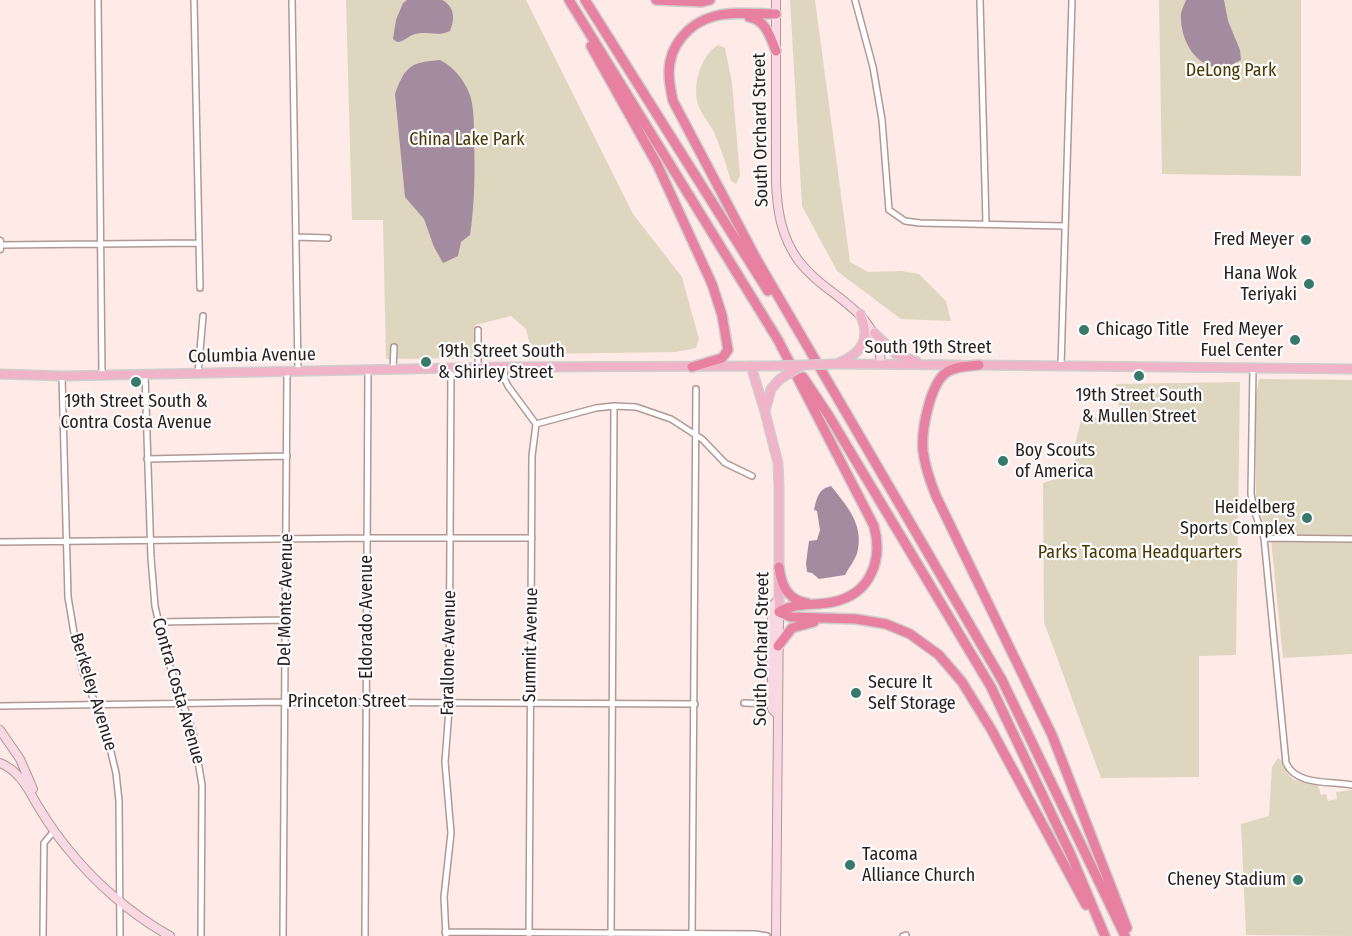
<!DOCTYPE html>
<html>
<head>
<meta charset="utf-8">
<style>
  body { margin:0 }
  canvas { display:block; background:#feeae6 }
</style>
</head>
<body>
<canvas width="1352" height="936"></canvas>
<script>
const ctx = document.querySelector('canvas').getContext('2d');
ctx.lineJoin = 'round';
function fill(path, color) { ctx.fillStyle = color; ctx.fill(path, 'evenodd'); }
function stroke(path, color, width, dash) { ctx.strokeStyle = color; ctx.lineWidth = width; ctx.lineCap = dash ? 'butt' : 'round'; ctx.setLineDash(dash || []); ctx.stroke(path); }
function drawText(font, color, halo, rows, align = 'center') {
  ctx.font = font + ' "Fira Sans Condensed",sans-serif'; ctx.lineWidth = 4.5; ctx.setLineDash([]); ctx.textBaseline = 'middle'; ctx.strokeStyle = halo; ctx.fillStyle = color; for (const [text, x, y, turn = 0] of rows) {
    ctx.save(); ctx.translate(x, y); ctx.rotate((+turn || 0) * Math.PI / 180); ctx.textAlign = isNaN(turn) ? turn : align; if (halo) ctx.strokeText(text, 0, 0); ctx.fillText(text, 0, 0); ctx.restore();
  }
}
fill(new Path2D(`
  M 346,0 L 526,0 L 633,214 L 682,277 L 699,339 L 696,348 L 676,352 L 532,354 L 526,329 L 511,316 L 475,325 L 476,358 L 386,359 L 383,220 L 352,220 Z
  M 790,0 L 815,0 L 850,262 L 868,272 L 901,271 L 919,274 L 946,301 L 951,321 L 901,319 L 837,271 L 802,206 Z
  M 1159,0 L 1301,0 L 1301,176 L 1162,174 Z
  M 718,45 L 725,48 L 732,83 L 740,176 L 736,184 L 731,181 C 726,165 721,148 714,132 C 709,123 701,114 698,104 C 692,84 701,56 718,45 Z
  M 1259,379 L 1352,380 L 1352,654 L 1283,658 L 1270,530 L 1264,523 L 1256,501 L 1256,397 Z
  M 1240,382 L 1236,655 L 1199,656 L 1199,777 L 1101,778 L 1044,622 L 1043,483 L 1076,472 L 1075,445 L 1081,420 L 1120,414 L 1116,384 Z
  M 1278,758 L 1282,761 L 1287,773 L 1294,780 L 1318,785 L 1321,795 L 1326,794 L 1328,801 L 1337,799 L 1336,792 L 1352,790 L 1352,936 L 1246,935 L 1241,824 L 1269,816 L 1272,767 Z`), '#dfd6bf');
fill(new Path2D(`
  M 407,0 L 442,0 C 455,7 455,19 450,31 C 438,37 427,31 415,34 C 408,36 404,42 397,42 L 393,39 L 396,20 L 403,3 Z
  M 1186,0 L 1224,0 L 1228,21 L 1240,50 L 1241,60 C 1233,64 1223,70 1213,67 C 1193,62 1181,38 1181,18 C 1180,12 1184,6 1186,0 Z
  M 440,60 C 453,66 465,81 470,95 C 474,108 474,123 474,137 C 475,170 475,202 470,235 L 461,242 L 458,256 L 443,263 L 434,247 L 424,219 L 405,197 L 395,94 C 405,66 411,62 440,60 Z
  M 831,486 C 846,505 863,523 858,549 C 857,558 849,567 845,575 L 819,579 L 812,573 L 807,572 L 806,563 L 809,541 L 817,540 L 820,530 L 817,511 L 814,510 C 817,498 818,489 831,486 Z`), '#a38ba0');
const minor = new Path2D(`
  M 98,0 L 102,375
  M 194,0 L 200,288
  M 292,0 L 298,371
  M 855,0 L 873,67 L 882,120 L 889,210 L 905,221 L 920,223 L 1064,226
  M 980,0 L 986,223
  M 296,237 L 328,238
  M 0,245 L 198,243
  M 478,330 L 478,368
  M 1061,366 L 1072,0
  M 504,367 L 505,380 L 508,386 L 536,424 L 532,456 L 529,936
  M 1253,368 L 1251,494 L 1254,510 L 1264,538 L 1286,763 C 1296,786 1331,781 1352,785
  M 393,369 L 394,347
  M 198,373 L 203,316
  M 145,374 L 151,558 L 155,606 L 166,655 L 193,732 L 202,785 L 201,936
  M 62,376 L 68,597 L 74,633 L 82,669 L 106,732 L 116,773 L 119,801 L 120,936
  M 536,424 L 596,408 L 614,406 L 636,407 L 671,419 L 702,439 L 725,463 L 752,476
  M 147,459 L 287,456
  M 1264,538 L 1352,539
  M 0,542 L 368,538 L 532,538
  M 158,622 L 286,620
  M 744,703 L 772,704
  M 0,706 L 284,702 L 695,704
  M 445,932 L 755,934 L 767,936
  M 43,936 L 44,843 L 54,831
  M 283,936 L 287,371
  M 365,936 L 368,370
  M 446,936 L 444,897 L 451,833 L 445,762 L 449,709 L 451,368
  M 611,936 L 614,406
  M 692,936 L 696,389
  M 903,936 L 906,935`);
const tertiary = new Path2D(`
  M 0,241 L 0,249`);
const secondary = new Path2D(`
  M 776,0 L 776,181 C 777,210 781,236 798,260 C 827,299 878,307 881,364
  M 776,713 L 772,709 L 772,606 L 779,599
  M 0,730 L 20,759 L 33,789
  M 0,763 C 22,772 29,792 41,811 C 49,824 58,837 68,849 C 95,883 132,915 170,936
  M 776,936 L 779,612`);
const primary = new Path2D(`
  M 874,333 L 896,354 L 917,362
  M 838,363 C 861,354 872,339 860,314
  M 833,364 L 962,365
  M 974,365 L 1352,369
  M 751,366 L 765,412 L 778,463 L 779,487 L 779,612
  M 0,374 L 62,376 L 504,367 L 773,366
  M 765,411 L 771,389 L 780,379`);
const motorway = new Path2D(`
  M 569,0 L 778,340 L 874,526 C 883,560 871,594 833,602 C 815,606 795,602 779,612
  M 585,0 L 768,291
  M 656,0 L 702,2 L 710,0
  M 776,14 C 756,14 734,11 715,16 C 688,23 669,46 669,73 C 669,83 671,92 673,101 L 757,260 L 1002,680 L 1125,936
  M 749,17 C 766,20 770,37 776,51
  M 591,46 L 657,164 L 712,284 L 722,315 L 728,350 L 722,358 L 692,367
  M 979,365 C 968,366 956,366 947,372 C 930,383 921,431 923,451 C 925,467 930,481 936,496 L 1052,735 L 1127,928
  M 803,377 L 829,416 L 991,687 L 1071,855 L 1105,936
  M 779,567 C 781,584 787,600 807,603
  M 779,612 L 791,617 L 856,619 L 886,624 L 910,634 L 939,655 L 962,682 L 991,729 L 1086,905
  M 778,646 L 792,628 L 814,622`);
stroke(minor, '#b09994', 8);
stroke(tertiary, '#b09994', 9);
stroke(secondary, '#b09994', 10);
stroke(primary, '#cfcdcd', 11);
stroke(motorway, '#cfcdcd', 12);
stroke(minor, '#fff', 5);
stroke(tertiary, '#fff', 6);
stroke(secondary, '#f8d9e3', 8);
stroke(primary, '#f1b3c7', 8);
stroke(motorway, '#e780a1', 9);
const primaryBridge = new Path2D(`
  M 773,366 L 833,364
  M 780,379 L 801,366`);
stroke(primaryBridge, '#cfcdcd', 11, []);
stroke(primaryBridge, '#f1b3c7', 8);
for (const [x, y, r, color] of [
  [1306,240,6,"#37796b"],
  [1309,284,6,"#37796b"],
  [1084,330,6,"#37796b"],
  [1295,340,6,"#37796b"],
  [426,362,6,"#37796b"],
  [1139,376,6,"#37796b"],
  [136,382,6,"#37796b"],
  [1003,461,6,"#37796b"],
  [1307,518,6,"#37796b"],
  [856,693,6,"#37796b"],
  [850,865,6,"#37796b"],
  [1298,880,6,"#37796b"]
]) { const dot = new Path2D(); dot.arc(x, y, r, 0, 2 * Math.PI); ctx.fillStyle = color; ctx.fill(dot); stroke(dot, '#fcfcfc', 2); }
drawText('18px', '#483700', '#fcfcfc', [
  ["DeLong Park",1231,71],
  ["China Lake Park",467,140],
  ["Parks Tacoma Headquarters",1140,553]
]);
drawText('18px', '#261d1c', '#fcfcfc', [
  ["South Orchard Street",761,130,-91],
  ["South 19th Street",928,348],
  ["Columbia Avenue",252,356,-1],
  ["Del Monte Avenue",286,600,-89],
  ["Eldorado Avenue",367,617,-90],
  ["Summit Avenue",531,645,-89],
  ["South Orchard Street",762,649,-89],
  ["Farallone Avenue",449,653,-89],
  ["Contra Costa Avenue",178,691,74],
  ["Berkeley Avenue",93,692,73],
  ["Princeton Street",347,702]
]);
drawText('18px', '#261d1c', '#fcfcfc', [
  ["Fred Meyer",1294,240],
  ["Hana Wok",1297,274],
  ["Teriyaki",1297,295],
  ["Chicago Title",1096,330,"left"],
  ["Fred Meyer",1283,330],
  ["Fuel Center",1283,351],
  ["19th Street South",438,352,"left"],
  ["& Shirley Street",438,373,"left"],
  ["19th Street South",1139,396,"center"],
  ["& Mullen Street",1139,417,"center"],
  ["19th Street South &",136,402,"center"],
  ["Contra Costa Avenue",136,423,"center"],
  ["Boy Scouts",1015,451,"left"],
  ["of America",1015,472,"left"],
  ["Heidelberg",1295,508],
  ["Sports Complex",1295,529],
  ["Secure It",868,683,"left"],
  ["Self Storage",868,704,"left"],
  ["Tacoma",862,855,"left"],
  ["Alliance Church",862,876,"left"],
  ["Cheney Stadium",1286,880]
], 'right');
</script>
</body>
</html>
